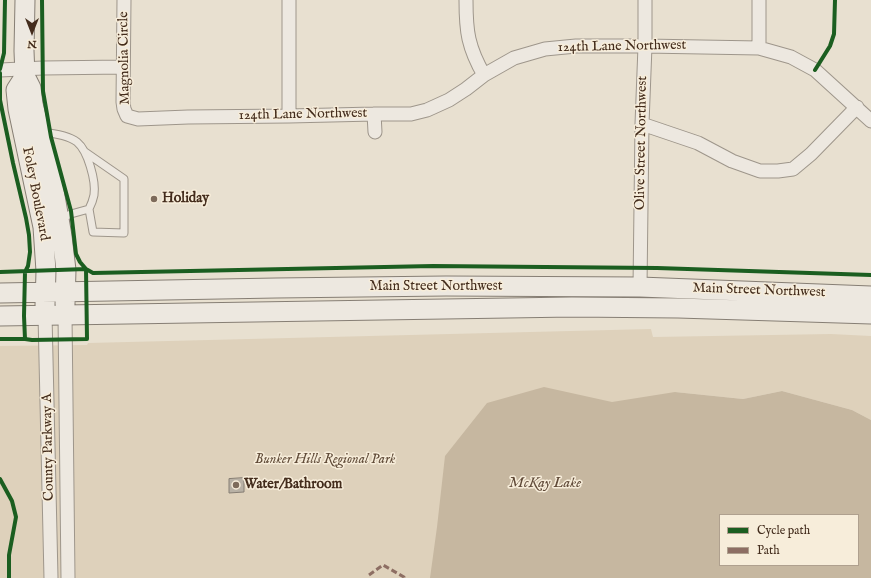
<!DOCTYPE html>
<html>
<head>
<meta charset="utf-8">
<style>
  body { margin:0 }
  #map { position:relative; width:871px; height:578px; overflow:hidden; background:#e8e0d0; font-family:"IM FELL English",serif }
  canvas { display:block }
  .legend { position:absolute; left:719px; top:514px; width:140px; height:52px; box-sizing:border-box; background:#f7edda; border:1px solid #afa08e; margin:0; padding:5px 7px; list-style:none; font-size:12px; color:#432c1c }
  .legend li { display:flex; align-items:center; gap:8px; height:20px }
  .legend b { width:20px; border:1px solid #afa08e }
  .north { position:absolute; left:12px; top:12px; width:40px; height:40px; -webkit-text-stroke:3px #f7edda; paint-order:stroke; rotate:180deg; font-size:11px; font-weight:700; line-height:16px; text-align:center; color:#432c1c }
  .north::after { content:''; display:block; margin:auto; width:14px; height:18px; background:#432c1c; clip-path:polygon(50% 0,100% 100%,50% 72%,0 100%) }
</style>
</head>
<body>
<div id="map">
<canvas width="871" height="578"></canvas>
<ul class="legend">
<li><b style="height:5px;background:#1b5e20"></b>Cycle path</li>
<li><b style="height:5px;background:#8d6e63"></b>Path</li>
</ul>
<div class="north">N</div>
</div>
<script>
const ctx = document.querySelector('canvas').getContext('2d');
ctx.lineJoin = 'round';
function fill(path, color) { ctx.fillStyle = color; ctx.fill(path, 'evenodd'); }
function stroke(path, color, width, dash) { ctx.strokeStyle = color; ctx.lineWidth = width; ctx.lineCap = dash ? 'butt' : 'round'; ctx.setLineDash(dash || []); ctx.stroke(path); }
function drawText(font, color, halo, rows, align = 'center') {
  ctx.font = font + ' "IM FELL English",serif'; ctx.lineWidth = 3; ctx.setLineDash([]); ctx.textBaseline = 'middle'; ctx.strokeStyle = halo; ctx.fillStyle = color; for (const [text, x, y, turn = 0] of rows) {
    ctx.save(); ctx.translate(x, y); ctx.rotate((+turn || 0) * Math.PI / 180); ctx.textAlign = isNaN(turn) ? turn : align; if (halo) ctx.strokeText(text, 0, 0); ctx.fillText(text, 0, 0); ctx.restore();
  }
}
fill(new Path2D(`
  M 651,329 L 653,337 L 831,334 L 871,336 L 871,420 L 852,410 L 782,391 L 743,399 L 675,392 L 710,578 L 0,578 L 0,346 L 87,345 L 88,343 Z`), '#ded1bb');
fill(new Path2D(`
  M 544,387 L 612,402 L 675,392 L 743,399 L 782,391 L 852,410 L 871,420 L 871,578 L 430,578 L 437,527 L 445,456 L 487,403 ZM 720,515 L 858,515 L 858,565 L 720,565 Z`), '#c6b7a0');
const building = new Path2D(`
  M 244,478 L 244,492 L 229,493 L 229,479 Z`);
fill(building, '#b8b1a5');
stroke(building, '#867e74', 1);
const lane = new Path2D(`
  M 41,132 C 51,133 68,135 77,142 C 88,151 96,181 94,195 C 93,200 91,205 89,209 L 71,214 L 60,219
  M 85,152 L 124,179 L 124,233 L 93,232 L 89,209`);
const street = new Path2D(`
  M 124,0 L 123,102 L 124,109 L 127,116 L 138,119 L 188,117 L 289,116 L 374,114 L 411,114 L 427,110 L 449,100 L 466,89 L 484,75 L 514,58 L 545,49 L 576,46 L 645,46 L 759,48 L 791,57 L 815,70 L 871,121
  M 466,0 C 466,13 466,26 469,39 C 472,52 477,63 484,75
  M 759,0 L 759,48
  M 0,70 L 43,68 L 123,67
  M 374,114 L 375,132
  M 289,116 L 289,0
  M 642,124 L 698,143 L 732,161 L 760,171 L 778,171 L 793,169 L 811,154 L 857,107
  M 640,287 L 642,124 L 645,46 L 645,0
  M 45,315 L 51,578
  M 65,315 L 68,578`);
const secondary = new Path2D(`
  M 25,0 L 24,51 L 25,76 L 31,88 L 33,104 L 53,185 L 62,236 L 66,270 L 65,304
  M 25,76 L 16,90 L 18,109 L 43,227 L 46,271 L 45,305
  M 0,293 L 276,288 L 446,286 L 640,287 L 871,296
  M 0,316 L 572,307 L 678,308 L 871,314`);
stroke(lane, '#9e968b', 9);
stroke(street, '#9e968b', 15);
stroke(secondary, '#867e74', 21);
stroke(lane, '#ede8e0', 7);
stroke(street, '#ede8e0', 13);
stroke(secondary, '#ede8e0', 19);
stroke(new Path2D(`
  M 369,575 L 383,565 L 404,577 L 404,578`), '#8d6e63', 3, [6, 3]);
stroke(new Path2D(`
  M 42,0 L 43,91 L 51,137 L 71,211 L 76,254 L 80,262 L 86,269 L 93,273 L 433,266 L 657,268 L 871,275
  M 0,69 L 4,53 L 5,0
  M 815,70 L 830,46 L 834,34 L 835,0
  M 0,73 L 0,100 L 13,163 L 26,218 L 29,235 L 30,252 L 28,266 L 25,272 L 24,316 L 25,339
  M 0,272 L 86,269
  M 0,339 L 25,339 L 32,340 L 87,339 L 86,269
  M 0,479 L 12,501 L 16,517 L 9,555 L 9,578`), '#1b5e20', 4);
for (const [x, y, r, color] of [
  [154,199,4,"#7d6b5b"],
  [236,485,4,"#7d6b5b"]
]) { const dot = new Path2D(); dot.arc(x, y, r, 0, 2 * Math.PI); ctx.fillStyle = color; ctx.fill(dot); stroke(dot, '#f7edda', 1.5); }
drawText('14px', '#432c1c', '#f7edda', [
  ["124th Lane Northwest",622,47,-1],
  ["Magnolia Circle",125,58,-91],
  ["124th Lane Northwest",303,115,-1],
  ["Olive Street Northwest",642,143,-89],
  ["Foley Boulevard",35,194,79],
  ["Main Street Northwest",436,287],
  ["Main Street Northwest",759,291,2],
  ["County Parkway A",49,447,-91]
]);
drawText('bold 14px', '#432c1c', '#f7edda', [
  ["Holiday",162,199],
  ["Water/Bathroom",244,485]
], 'left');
drawText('italic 14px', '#604b38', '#f7edda', [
  ["Bunker Hills Regional Park",325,460]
]);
drawText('italic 15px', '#604a38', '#f7edda', [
  ["McKay Lake",545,484]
]);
</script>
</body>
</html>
